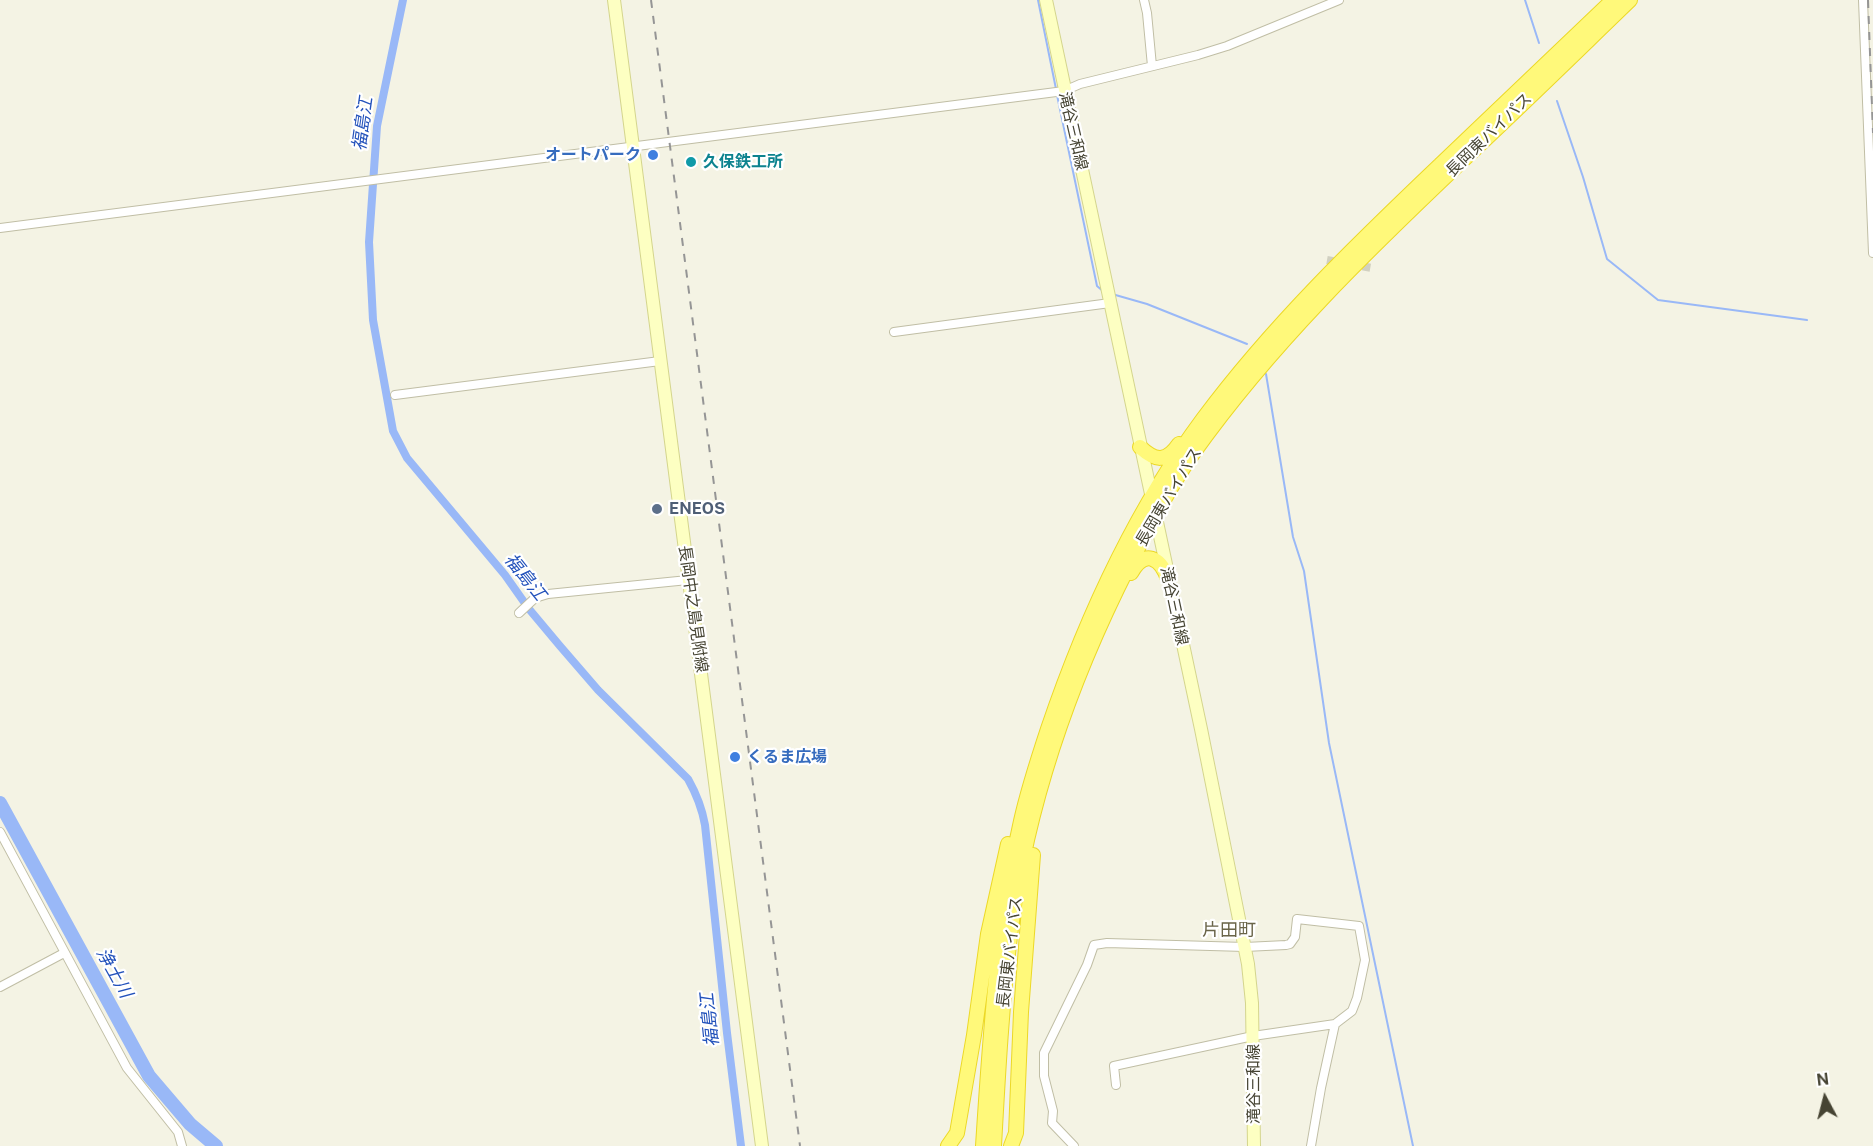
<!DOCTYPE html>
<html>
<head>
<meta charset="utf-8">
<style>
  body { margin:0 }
  #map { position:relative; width:1873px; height:1146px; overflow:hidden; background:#f4f3e4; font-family:"Public Sans",sans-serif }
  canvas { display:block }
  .north { position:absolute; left:1795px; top:1068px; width:60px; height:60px; -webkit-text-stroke:4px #fff; paint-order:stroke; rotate:353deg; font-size:16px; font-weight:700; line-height:24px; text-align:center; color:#464433 }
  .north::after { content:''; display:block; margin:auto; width:21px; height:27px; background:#464433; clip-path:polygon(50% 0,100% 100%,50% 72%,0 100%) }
</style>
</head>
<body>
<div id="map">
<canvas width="1873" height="1146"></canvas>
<div class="north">N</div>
</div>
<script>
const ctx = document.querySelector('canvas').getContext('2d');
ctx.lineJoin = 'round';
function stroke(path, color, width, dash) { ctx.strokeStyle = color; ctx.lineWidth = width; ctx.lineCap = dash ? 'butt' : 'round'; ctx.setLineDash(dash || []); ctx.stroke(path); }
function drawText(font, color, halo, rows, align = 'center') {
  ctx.font = font + ' "Public Sans","Noto Sans JP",sans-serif'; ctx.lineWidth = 4.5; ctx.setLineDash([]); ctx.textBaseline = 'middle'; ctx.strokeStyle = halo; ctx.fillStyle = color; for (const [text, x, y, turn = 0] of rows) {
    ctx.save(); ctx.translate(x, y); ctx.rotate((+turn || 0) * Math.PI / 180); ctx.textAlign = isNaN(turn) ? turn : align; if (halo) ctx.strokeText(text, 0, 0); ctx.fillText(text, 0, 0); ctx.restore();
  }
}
stroke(new Path2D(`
  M 1038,0 L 1056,89
  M 1525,0 L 1539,43
  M 1057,95 L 1097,286 L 1104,292
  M 1557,101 L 1583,177 L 1607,259 L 1658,300 L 1807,320
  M 1112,294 L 1147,304 L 1247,344
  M 1266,374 L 1293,537 L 1304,571 L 1329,743 L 1413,1146`), '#99b8f7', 2);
stroke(new Path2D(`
  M 403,0 L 377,126 L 369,242 L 373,320 L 393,431 L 407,458 L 505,575 L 529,609 L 560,646 L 598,690 L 688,779 C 697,795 702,808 705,825 L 727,1033 L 741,1146`), '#99b8f7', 8);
stroke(new Path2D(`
  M 0,803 L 149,1076 L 190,1124 L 216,1146`), '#99b8f7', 14);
stroke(new Path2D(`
  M 1327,260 L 1372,268`), '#d1d0c1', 8, [8, 4]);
const minor = new Path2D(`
  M 1144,0 L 1147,13 L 1152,66
  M 1863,0 L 1873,253
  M 0,228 L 1064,91 L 1080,84 L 1198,55 L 1227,46 L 1339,0
  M 894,332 L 1110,303
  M 395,395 L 660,361
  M 519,613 L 535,598 L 548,594 L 688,580
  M 0,832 L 127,1068 L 178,1132 L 182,1146
  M 0,987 L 64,953
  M 1074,1146 L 1052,1123 L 1053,1111 L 1044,1076 L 1044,1053 L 1087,965 L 1094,945 L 1107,943 L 1245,947 L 1286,945 L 1290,944 L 1295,937 L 1297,919 L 1359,926 L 1365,960 L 1357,998 L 1352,1011 L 1335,1024 L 1253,1036 L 1114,1066 L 1116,1085
  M 1311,1146 L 1321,1088 L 1335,1024`);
const secondary = new Path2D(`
  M 614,0 L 762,1146
  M 1046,0 L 1201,729 L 1248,964 L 1252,1003 L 1254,1146`);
const trunk = new Path2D(`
  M 1140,447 C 1155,461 1166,463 1179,444
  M 1131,573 C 1145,549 1160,557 1168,579
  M 948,1146 L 957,1133 L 974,1035 L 988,934 L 1008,844
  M 983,1146 C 990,1037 997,928 1021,821 C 1028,790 1038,759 1048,729 C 1085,620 1134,512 1203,419 C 1272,326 1357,244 1440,165 C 1498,110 1556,55 1613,0
  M 994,1146 C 998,1073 1002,1000 1011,928 C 1028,801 1071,679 1129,565 C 1149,527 1169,487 1194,452 C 1271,344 1366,252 1462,161 C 1519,108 1574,54 1630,0
  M 1011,1146 L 1016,1133 L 1021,1012 L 1033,855`);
stroke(minor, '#c0bea5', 10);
stroke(secondary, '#d4d58d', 14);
stroke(trunk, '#ecd826', 16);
stroke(minor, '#fff', 8);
stroke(secondary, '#fdffc2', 12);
stroke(trunk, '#fff97a', 14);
stroke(new Path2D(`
  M 651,0 L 800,1146
  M 1868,0 L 1873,133`), '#959595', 2, [8, 8]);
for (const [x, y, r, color] of [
  [653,155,6,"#3f7fe0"],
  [691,162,6,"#0f9aa8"],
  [657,509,6,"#5c6f8a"],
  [735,757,6,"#3f7fe0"]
]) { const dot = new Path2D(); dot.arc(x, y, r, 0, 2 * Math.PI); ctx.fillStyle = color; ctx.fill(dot); stroke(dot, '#fff', 2); }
drawText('16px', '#464433', '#fff', [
  ["滝谷三和線",1073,131,77],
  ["長岡東バイパス",1489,135,-44],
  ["長岡東バイパス",1169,497,-59],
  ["滝谷三和線",1174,606,78],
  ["長岡中之島見附線",693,609,82],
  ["長岡東バイパス",1010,952,-83],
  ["滝谷三和線",1254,1084,-90]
]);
drawText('bold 16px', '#366cbe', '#fff', [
  ["オートパーク",641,155],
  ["くるま広場",747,757,"left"]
], 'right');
drawText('bold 16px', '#0d838f', '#fff', [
  ["久保鉄工所",703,162]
], 'left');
drawText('bold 16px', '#4e5e75', '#fff', [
  ["ENEOS",669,509]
], 'left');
drawText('italic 18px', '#2352bb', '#fff', [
  ["福島江",363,124,-82],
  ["福島江",525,577,51],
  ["浄土川",114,973,61],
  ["福島江",710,1020,-96]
]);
drawText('18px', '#6a6549', '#fff', [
  ["片田町",1229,930]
]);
</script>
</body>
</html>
